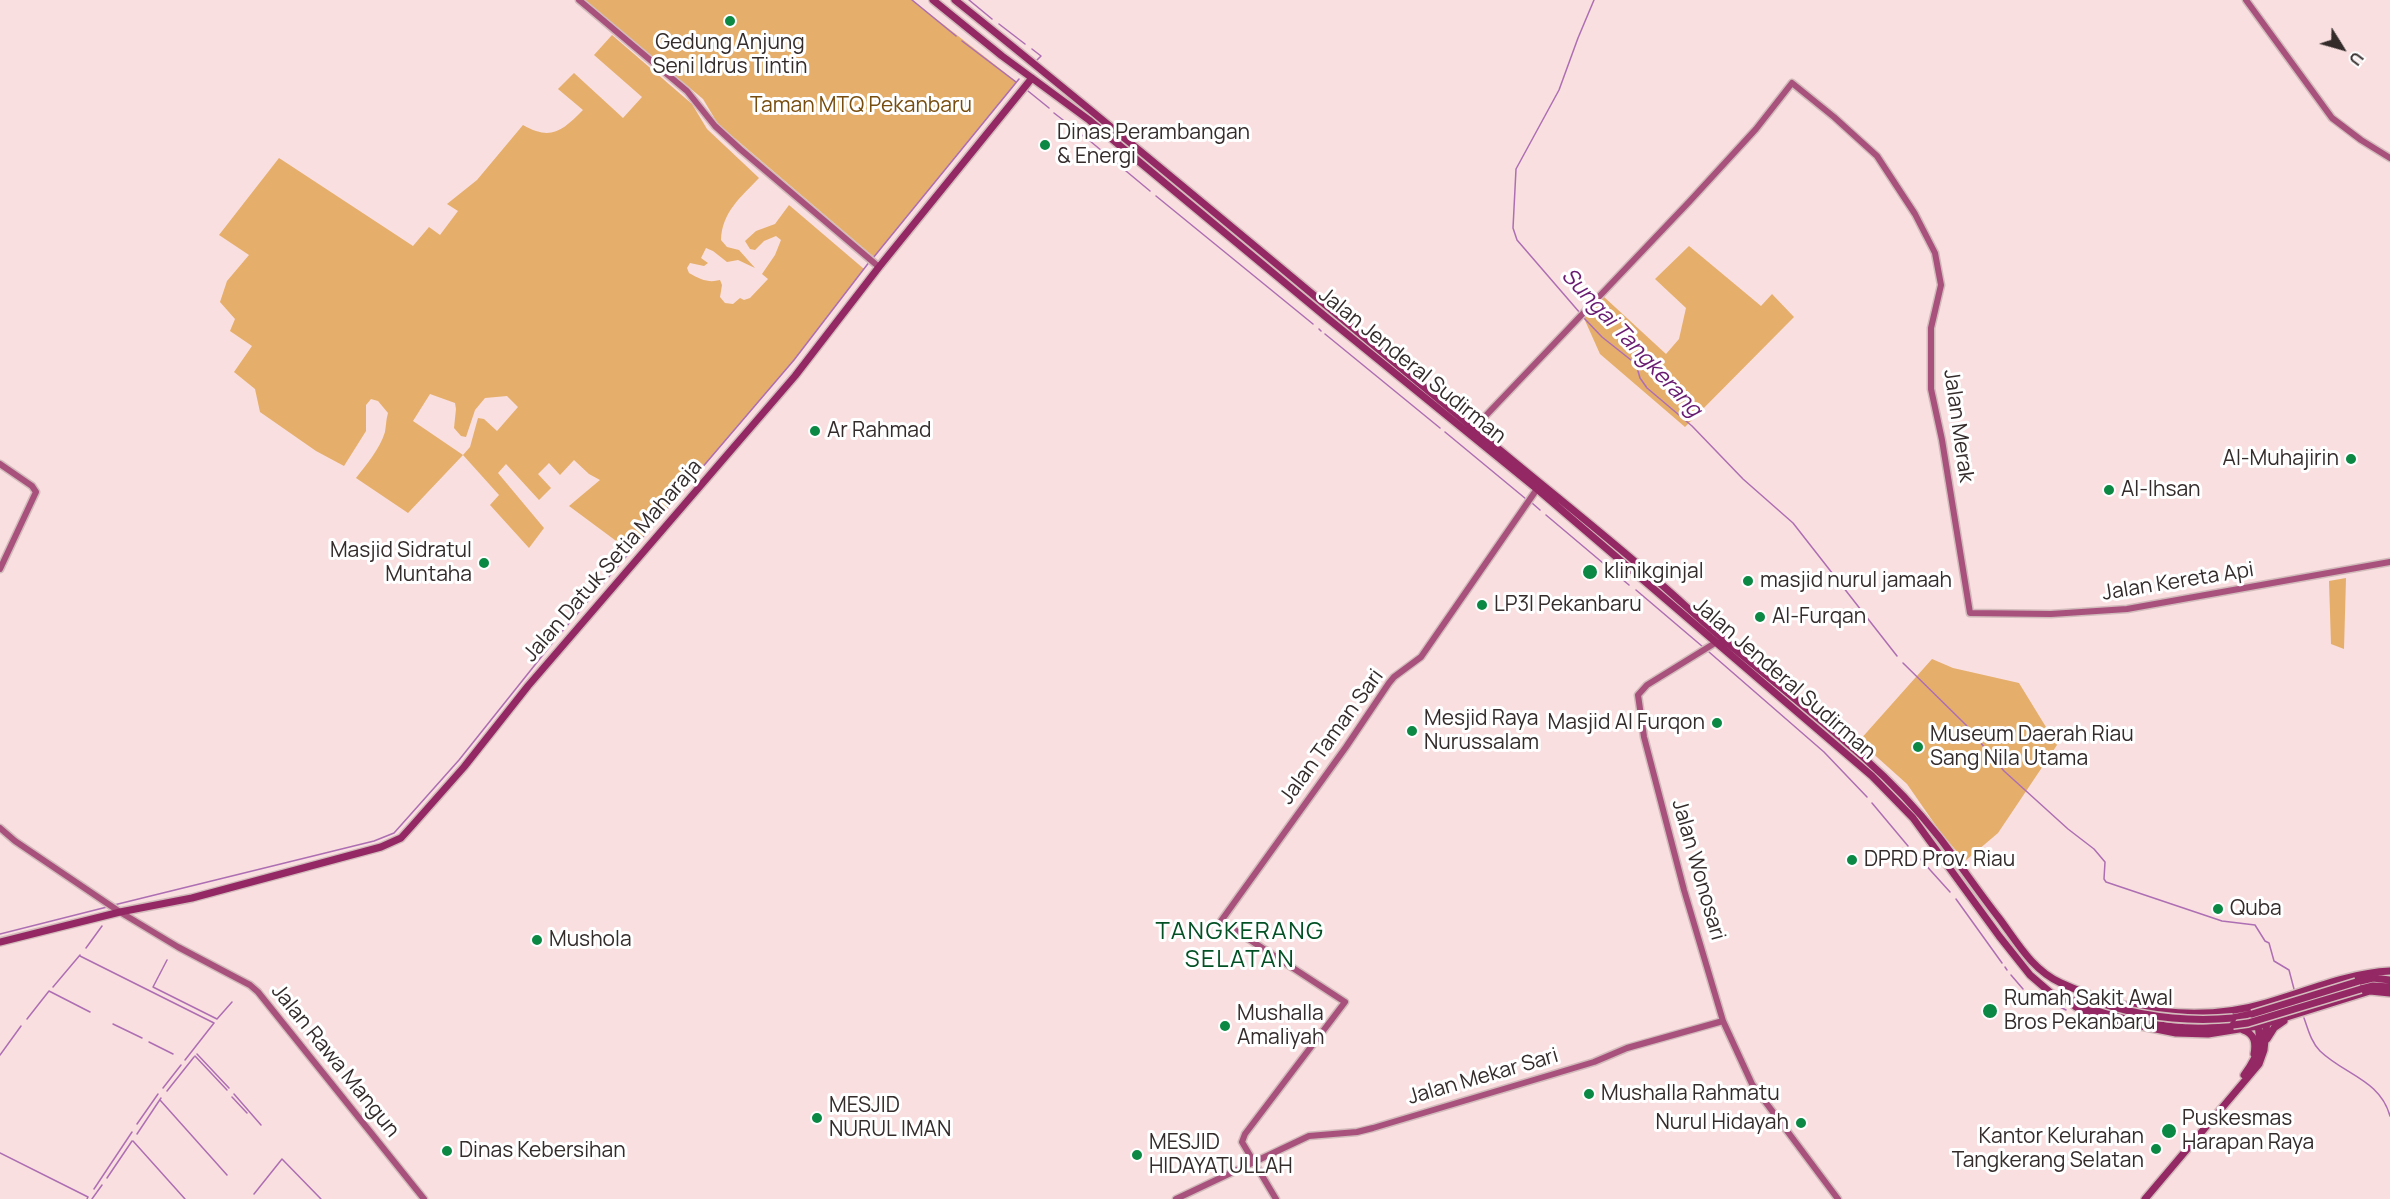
<!DOCTYPE html>
<html>
<head>
<meta charset="utf-8">
<style>
  body { margin:0 }
  #map { position:relative; width:2390px; height:1199px; overflow:hidden; background:#f9dfdf; font-family:Manrope,sans-serif }
  canvas { display:block }
  .north { position:absolute; left:2312px; top:18px; width:60px; height:60px; -webkit-text-stroke:4px #fff; paint-order:stroke; rotate:127deg; font-size:16px; font-weight:700; line-height:24px; text-align:center; color:#342b2b }
  .north::after { content:''; display:block; margin:auto; width:21px; height:27px; background:#342b2b; clip-path:polygon(50% 0,100% 100%,50% 72%,0 100%) }
</style>
</head>
<body>
<div id="map">
<canvas width="2390" height="1199"></canvas>
<div class="north">U</div>
</div>
<script>
const ctx = document.querySelector('canvas').getContext('2d');
ctx.lineJoin = 'round';
function fill(path, color) { ctx.fillStyle = color; ctx.fill(path, 'evenodd'); }
function stroke(path, color, width, dash) { ctx.strokeStyle = color; ctx.lineWidth = width; ctx.lineCap = dash ? 'butt' : 'round'; ctx.setLineDash(dash || []); ctx.stroke(path); }
function drawText(font, color, halo, rows, align = 'center') {
  ctx.font = font + ' Manrope,sans-serif'; ctx.lineWidth = 6; ctx.setLineDash([]); ctx.textBaseline = 'middle'; ctx.strokeStyle = halo; ctx.fillStyle = color; for (const [text, x, y, turn = 0] of rows) {
    ctx.save(); ctx.translate(x, y); ctx.rotate((+turn || 0) * Math.PI / 180); ctx.textAlign = isNaN(turn) ? turn : align; if (halo) ctx.strokeText(text, 0, 0); ctx.fillText(text, 0, 0); ctx.restore();
  }
}
fill(new Path2D(`
  M 585,0 L 912,0 L 1017,82 L 874,257 L 718,124 L 703,99 Z
  M 612,35 L 692,104 L 707,129 L 759,178 C 741,197 722,212 721,240 L 727,247 L 739,250 L 755,268 L 738,260 L 727,262 L 713,251 L 706,248 L 701,258 L 708,263 L 704,266 L 690,263 L 687,268 L 689,273 C 701,280 709,283 720,280 L 722,285 L 720,297 L 725,303 L 733,304 L 740,298 L 744,300 L 750,298 L 768,279 L 762,274 L 775,255 L 781,240 L 776,236 L 764,241 L 755,250 L 750,249 L 745,241 L 756,231 L 775,224 L 789,205 L 864,269 L 794,360 L 631,552 L 569,506 L 600,480 L 589,474 L 574,460 L 560,475 L 549,463 L 538,474 L 551,488 L 539,500 L 506,464 L 498,473 L 544,528 L 529,548 L 490,505 L 499,495 L 463,455 L 408,513 L 356,478 C 366,465 380,449 385,432 C 386,426 386,420 388,413 L 378,401 L 371,399 L 366,405 L 366,431 L 344,466 L 316,451 L 260,412 L 255,389 L 234,372 L 252,346 L 230,331 L 235,319 L 220,302 L 227,281 L 249,255 L 219,235 L 279,158 L 413,246 L 429,227 L 440,235 L 458,211 L 447,204 L 477,180 L 523,125 C 551,141 562,131 583,110 L 558,89 L 574,73 L 623,118 L 642,97 L 594,55 ZM 430,394 L 455,403 L 456,409 L 454,428 L 461,436 L 466,437 L 475,410 L 485,398 L 507,396 L 518,407 L 497,431 L 484,419 L 478,418 L 470,447 L 463,455 L 413,421 Z
  M 1689,246 L 1761,306 L 1772,294 L 1794,317 L 1685,427 L 1600,354 L 1583,316 L 1603,296 L 1666,354 L 1679,339 L 1686,308 L 1655,279 Z
  M 2346,578 L 2344,649 L 2331,644 L 2329,581 Z
  M 1932,659 L 1953,668 L 2019,683 L 2057,745 L 1998,833 L 1965,861 L 1941,833 L 1907,784 L 1859,741 Z`), '#e5ae6a');
stroke(new Path2D(`
  M 912,0 L 956,36
  M 969,0 L 992,19
  M 999,24 L 1025,44
  M 962,41 L 1016,82
  M 1032,49 L 1041,56 L 1036,61
  M 1028,91 L 1049,108
  M 1054,113 L 1076,130
  M 1082,135 L 1083,136
  M 1090,141 L 1150,191
  M 1156,196 L 1313,324
  M 873,258 L 1019,79
  M 1580,313 L 1517,240 L 1513,228 L 1516,169 L 1559,90 L 1578,38 L 1594,0
  M 1583,317 L 1602,337 L 1636,364 L 1640,378 L 1647,388 L 1692,426 L 1743,479 L 1793,523 L 1897,656
  M 1319,329 L 1321,331
  M 1325,334 L 1440,428
  M 1445,432 L 1526,499
  M 1532,503 L 1540,510
  M 1546,515 L 1629,585
  M 1636,590 L 1703,647
  M 1709,652 L 1824,752 L 1867,797
  M 1903,663 L 1966,725 L 2004,771 L 2068,829 L 2094,849 L 2105,862 L 2104,879 L 2106,882 L 2222,921 L 2255,925 L 2265,941 L 2269,943 L 2274,961 L 2289,970 L 2294,989
  M 1872,803 L 1908,846
  M 1913,851 L 1950,892
  M 1956,899 L 2002,963
  M 114,905 L 374,841 L 394,833 L 459,760 L 554,641 L 794,360 L 870,261
  M 0,934 L 107,907
  M 86,948 L 102,926
  M 80,956 L 214,1023
  M 167,960 L 153,987 L 217,1019
  M 2005,967 L 2007,970
  M 2011,975 L 2023,989
  M 53,987 L 80,955
  M 2036,995 L 2043,998
  M 2058,1006 L 2066,1010
  M 2304,1018 C 2308,1029 2311,1042 2320,1051 C 2345,1075 2380,1080 2390,1116
  M 27,1019 L 49,991 L 90,1012
  M 217,1019 L 232,1002
  M 113,1024 L 142,1038
  M 149,1042 L 173,1054
  M 197,1054 L 229,1088
  M 0,1055 L 21,1026
  M 195,1056 L 227,1090
  M 185,1060 L 214,1023
  M 163,1088 L 181,1065
  M 167,1091 L 194,1057
  M 234,1094 L 261,1125
  M 232,1097 L 247,1113
  M 160,1100 L 227,1175
  M 137,1124 L 158,1094
  M 137,1134 L 161,1098
  M 133,1141 L 185,1199
  M 0,1153 L 88,1197 L 87,1199
  M 107,1178 L 132,1141
  M 94,1189 L 132,1132
  M 254,1194 L 282,1159 L 321,1199
  M 92,1199 L 102,1185`), '#ad6eb3', 1.5);
const secondary = new Path2D(`
  M 579,0 L 687,91 L 715,126 L 740,149 L 879,267
  M 2246,0 L 2332,118 L 2361,140 L 2390,158
  M 1474,428 L 1689,202 L 1756,129 L 1792,83 L 1834,117 L 1877,156 L 1915,214 L 1935,253 L 1941,285 L 1931,328 L 1931,389 L 1942,440 L 1970,613 L 2051,614 L 2127,609 L 2390,562
  M 0,464 L 32,486 L 36,492 L 0,569
  M 1715,643 L 1647,685 L 1638,695 L 1644,737 L 1684,890 L 1723,1021 L 1752,1084 L 1838,1199
  M 0,828 L 15,841 L 120,912 L 178,947 L 250,985 L 258,992 L 424,1199
  M 1176,1199 L 1309,1136 L 1357,1132 L 1373,1128 L 1594,1062 L 1627,1048 L 1723,1021
  M 1276,1199 L 1242,1142 L 1245,1134 L 1345,1002 L 1221,921 L 1346,747 L 1389,683 L 1394,677 L 1421,657 L 1537,489`);
const primary = new Path2D(`
  M 933,0 L 1002,56 L 1089,120 L 1326,317 L 1537,489 L 1872,776 L 1913,818 L 1999,936 L 2030,975 L 2052,994 L 2068,1000 L 2076,1007 L 2103,1018 L 2131,1024 L 2176,1033 L 2208,1034 L 2258,1026 L 2370,991 L 2390,993
  M 955,0 C 1141,149 1322,303 1506,455 C 1553,494 1601,532 1647,572 C 1673,594 1697,617 1723,639 C 1769,678 1817,716 1863,757 C 1890,781 1916,808 1939,837 C 1959,863 1978,891 1999,918 C 2017,942 2032,970 2061,983 C 2124,1012 2199,1023 2266,1003 C 2307,991 2348,973 2390,971
  M 0,942 L 120,912 L 192,898 L 381,847 L 401,838 L 411,827 L 464,767 L 528,686 L 795,376 L 879,267 L 1032,78
  M 2356,982 L 2373,978 L 2390,980
  M 2361,989 L 2373,986 L 2390,987
  M 2068,1000 C 2083,1001 2098,1010 2112,1014 C 2150,1026 2194,1032 2233,1025
  M 2233,1018 L 2252,1014
  M 2243,1030 C 2255,1034 2256,1043 2254,1054
  M 2267,1039 L 2274,1028 L 2284,1021
  M 2244,1075 C 2264,1048 2261,1039 2255,1007
  M 2145,1199 L 2259,1064 L 2264,1050 L 2267,1021`);
stroke(secondary, '#d2bbbb', 9);
stroke(primary, '#d2bbbb', 10);
stroke(secondary, '#a8517d', 6);
stroke(primary, '#942864', 7);
const primaryBridge = new Path2D(`
  M 2080,996 C 2130,1015 2179,1023 2233,1018
  M 2252,1014 L 2356,982
  M 2233,1025 L 2248,1023 L 2361,989`);
stroke(primaryBridge, '#d2bbbb', 10, []);
stroke(primaryBridge, '#942864', 7);
for (const [x, y, r, color] of [
  [730,21,6,"#0b8843"],
  [1045,145,6,"#0b8843"],
  [815,431,6,"#0b8843"],
  [2351,459,6,"#0b8843"],
  [2109,490,6,"#0b8843"],
  [484,563,6,"#0b8843"],
  [1590,572,8,"#0b8843"],
  [1748,581,6,"#0b8843"],
  [1482,605,6,"#0b8843"],
  [1760,617,6,"#0b8843"],
  [1717,723,6,"#0b8843"],
  [1412,731,6,"#0b8843"],
  [1918,747,6,"#0b8843"],
  [1852,860,6,"#0b8843"],
  [2218,909,6,"#0b8843"],
  [537,940,6,"#0b8843"],
  [1990,1011,8,"#0b8843"],
  [1225,1026,6,"#0b8843"],
  [1589,1094,6,"#0b8843"],
  [817,1118,6,"#0b8843"],
  [1801,1123,6,"#0b8843"],
  [2169,1131,8,"#0b8843"],
  [2156,1149,6,"#0b8843"],
  [447,1151,6,"#0b8843"],
  [1137,1155,6,"#0b8843"]
]) { const dot = new Path2D(); dot.arc(x, y, r, 0, 2 * Math.PI); ctx.fillStyle = color; ctx.fill(dot); stroke(dot, '#fff', 2); }
drawText('21px', '#342b2b', '#fff', [
  ["Gedung Anjung",730,43,"center"],
  ["Seni Idrus Tintin",730,67,"center"],
  ["Dinas Perambangan",1057,133],
  ["& Energi",1057,157],
  ["Ar Rahmad",827,431],
  ["Al-Muhajirin",2339,459,"right"],
  ["Al-Ihsan",2121,490],
  ["Masjid Sidratul",472,551,"right"],
  ["Muntaha",472,575,"right"],
  ["klinikginjal",1604,572],
  ["masjid nurul jamaah",1760,581],
  ["LP3I Pekanbaru",1494,605],
  ["Al-Furqan",1772,617],
  ["Mesjid Raya",1424,719],
  ["Nurussalam",1424,743],
  ["Masjid Al Furqon",1705,723,"right"],
  ["Museum Daerah Riau",1930,735],
  ["Sang Nila Utama",1930,759],
  ["DPRD Prov. Riau",1864,860],
  ["Quba",2230,909],
  ["Mushola",549,940],
  ["Rumah Sakit Awal",2004,999],
  ["Bros Pekanbaru",2004,1023],
  ["Mushalla",1237,1014],
  ["Amaliyah",1237,1038],
  ["Mushalla Rahmatu",1601,1094],
  ["MESJID",829,1106],
  ["NURUL IMAN",829,1130],
  ["Puskesmas",2182,1119],
  ["Harapan Raya",2182,1143],
  ["Nurul Hidayah",1789,1123,"right"],
  ["Kantor Kelurahan",2144,1137,"right"],
  ["Tangkerang Selatan",2144,1161,"right"],
  ["MESJID",1149,1143],
  ["HIDAYATULLAH",1149,1167],
  ["Dinas Kebersihan",459,1151]
], 'left');
drawText('21px', '#774d0f', '#fff', [
  ["Taman MTQ Pekanbaru",861,106]
]);
drawText('21px', '#342b2b', '#fff', [
  ["Jalan Jenderal Sudirman",1412,366,39],
  ["Jalan Merak",1958,426,82],
  ["Jalan Datuk Setia Maharaja",613,561,-49],
  ["Jalan Kereta Api",2178,582,-9],
  ["Jalan Jenderal Sudirman",1784,679,41],
  ["Jalan Taman Sari",1332,737,-54],
  ["Jalan Wonosari",1698,870,74],
  ["Jalan Rawa Mangun",335,1061,51],
  ["Jalan Mekar Sari",1483,1077,-16]
]);
drawText('italic 22px', '#691b71', '#fff', [
  ["Sungai Tangkerang",1631,343,47]
]);
ctx.letterSpacing = '1.5px';
drawText('24px', '#025024', '#fff', [
  ["TANGKERANG",1240,932],
  ["SELATAN",1240,960]
]);
ctx.letterSpacing = '0px';
</script>
</body>
</html>
